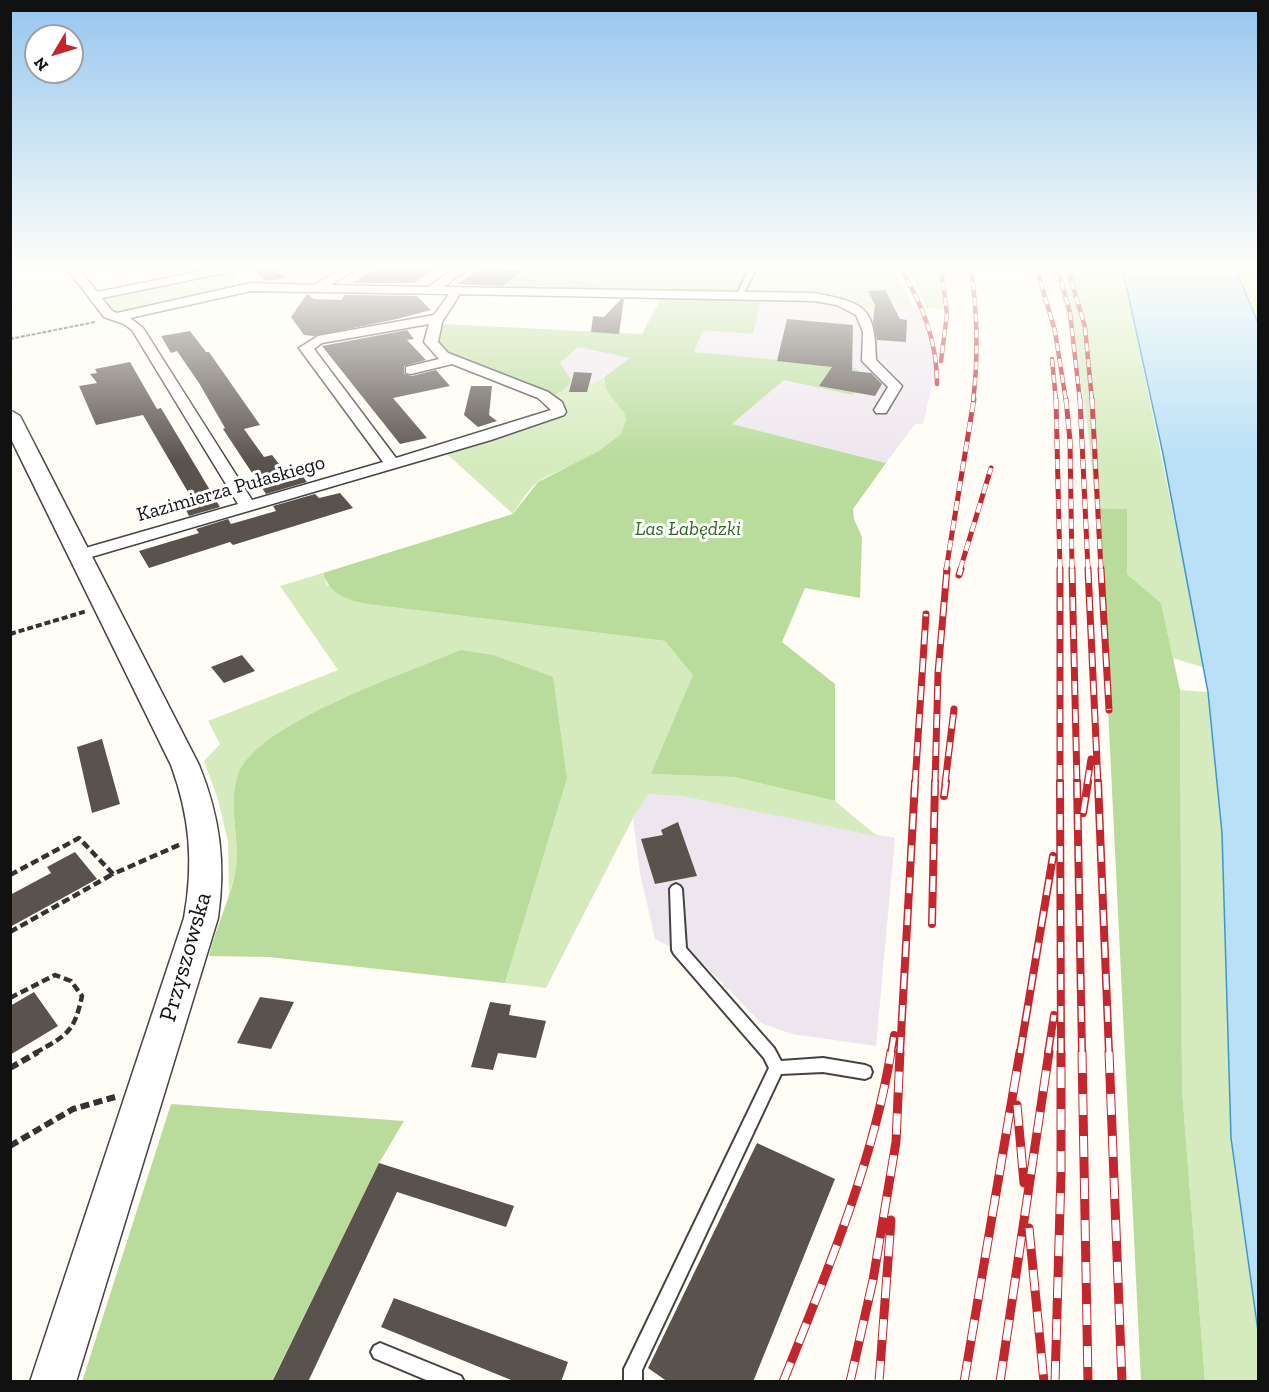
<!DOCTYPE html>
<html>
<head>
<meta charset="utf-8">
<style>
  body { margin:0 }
  #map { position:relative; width:1269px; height:1392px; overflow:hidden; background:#fffdf5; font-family:"Zilla Slab",serif }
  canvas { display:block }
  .frame { position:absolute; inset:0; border:12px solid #111; pointer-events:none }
  .north { position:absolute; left:24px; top:24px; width:60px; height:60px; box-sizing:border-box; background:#fff; border:2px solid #a0a0a0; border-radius:50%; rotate:232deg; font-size:16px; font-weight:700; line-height:24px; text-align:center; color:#111 }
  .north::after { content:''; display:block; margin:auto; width:21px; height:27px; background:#c4262e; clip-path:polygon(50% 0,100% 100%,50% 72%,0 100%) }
</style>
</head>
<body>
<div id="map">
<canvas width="1269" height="1392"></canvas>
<div class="frame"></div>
<div class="north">N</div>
</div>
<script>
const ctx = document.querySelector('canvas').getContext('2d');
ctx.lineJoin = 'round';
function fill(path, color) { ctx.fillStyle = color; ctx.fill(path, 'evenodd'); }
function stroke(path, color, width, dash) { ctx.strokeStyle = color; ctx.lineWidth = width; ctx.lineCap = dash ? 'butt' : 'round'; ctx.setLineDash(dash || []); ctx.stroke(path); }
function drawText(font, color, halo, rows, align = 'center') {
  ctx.font = font + ' "Zilla Slab",serif'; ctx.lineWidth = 6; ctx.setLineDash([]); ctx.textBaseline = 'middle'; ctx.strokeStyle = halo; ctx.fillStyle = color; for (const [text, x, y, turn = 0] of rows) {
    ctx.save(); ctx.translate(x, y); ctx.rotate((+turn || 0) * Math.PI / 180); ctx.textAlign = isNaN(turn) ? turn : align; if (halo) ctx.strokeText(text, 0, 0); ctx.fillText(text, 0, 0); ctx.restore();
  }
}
fill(new Path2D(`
  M 763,293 L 921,308 L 933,339 L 938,360 L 923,424 L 915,424 L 886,463 L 732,424 L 784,380 L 852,395 L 693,352 L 702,330 Z
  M 578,346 L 631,358 L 592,384 L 571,379 L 560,363 Z
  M 648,793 L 681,796 L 895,838 L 876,1046 L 792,1034 L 761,1023 L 705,965 L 655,939 L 640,873 L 633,818 Z`), '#eee6ef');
fill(new Path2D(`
  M 754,266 L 892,266 L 913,308 L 880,306 L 858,311 L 845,304 L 743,292 Z
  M 904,266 L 914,266 L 935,280 L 932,266 L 937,266 L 944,309 L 926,308 L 918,287 Z
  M 1050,266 L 1122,266 L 1205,668 L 1173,658 L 1161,603 L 1127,574 L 1127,509 L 1095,508 C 1089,426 1080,344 1050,266 Z
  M 1234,266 L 1258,266 L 1258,323 Z
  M 222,273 L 232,275 L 243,284 L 242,287 L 125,313 L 113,313 L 100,299 Z
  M 604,377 C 604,395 626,404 626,422 C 625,449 559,468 539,481 C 528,489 520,503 513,514 L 438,446 L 551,411 L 552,407 L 545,399 L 560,393 L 571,379 L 592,384 Z
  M 323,573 L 327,585 L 367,604 L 665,641 L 694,674 L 652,774 L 734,777 L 835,801 L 877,836 L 681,796 L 648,794 L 633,818 L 546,988 L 505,983 L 567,779 L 460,650 C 408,674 255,722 237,777 C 228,806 240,838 236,868 C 235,876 231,886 229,894 L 228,842 L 218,799 L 204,761 L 220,744 L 208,721 L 338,670 L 280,586 Z
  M 1180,690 L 1208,692 L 1222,833 L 1231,1138 L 1258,1331 L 1258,1381 L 1205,1381 L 1182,1090 Z`), '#d5ebbd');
fill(new Path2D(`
  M 531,266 L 754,266 L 743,292 L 763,293 L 753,334 L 703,330 L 694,352 L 853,367 L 869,378 L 852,395 L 784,380 L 732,424 L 886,463 L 853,509 L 854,519 L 862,537 L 860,598 L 805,588 L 782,642 L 835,684 L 835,801 L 734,777 L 651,774 L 693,675 L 665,641 L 367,604 C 346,599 330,595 323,573 L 513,514 L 538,482 L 599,451 L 621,434 L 626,420 L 624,413 L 606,389 L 604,377 L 630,358 L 578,347 L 560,363 L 571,379 C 567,391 556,395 545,399 L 437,355 L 424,341 L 430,321 L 444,324 L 642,334 L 661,298 L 500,291 L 514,276 L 521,277 L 532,269 L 528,268 Z
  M 1095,508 L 1127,509 L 1127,574 L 1161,603 L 1180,690 L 1182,1090 L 1205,1381 L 1141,1381 L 1107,688 Z
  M 460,650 L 493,655 L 553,677 L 567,779 L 505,983 L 269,957 L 209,956 C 216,926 231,898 236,868 C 240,838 228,807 237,777 C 253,723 409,673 460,650 Z
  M 171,1104 L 404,1121 L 379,1163 L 272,1381 L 82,1382 Z`), '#b9dc9c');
const water = new Path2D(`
  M 1122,266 L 1234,266 L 1258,323 L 1258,1331 L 1231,1138 L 1222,833 L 1208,692 L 1163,454 Z`);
fill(water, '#b9e0f7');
stroke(water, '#3f96cf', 1.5);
fill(new Path2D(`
  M 251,266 L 272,266 L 286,278 L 266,281 Z
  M 379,266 L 442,266 L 414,283 L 352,283 Z
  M 484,266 L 522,271 L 503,286 L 457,284 Z
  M 885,290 L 900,319 L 907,320 L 906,342 L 877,340 L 873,322 L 875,305 L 868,291 Z
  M 307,294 L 314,299 L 341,300 L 345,295 L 417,296 L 431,310 L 397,319 L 314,336 L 304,335 L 291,317 Z
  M 621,299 L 624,299 L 619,334 L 591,332 L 593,316 L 604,317 Z
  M 787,319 L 853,325 L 852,371 L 871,373 L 882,384 L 875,396 L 819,386 L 832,367 L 777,361 Z
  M 407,330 L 414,339 L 407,340 L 426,360 L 404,366 L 404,374 L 412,376 L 436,370 L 450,386 L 393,398 L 427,438 L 400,444 L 322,346 Z
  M 190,331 L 206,352 L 209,352 L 260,425 L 244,429 L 264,457 L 272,455 L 282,468 L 289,467 L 292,471 L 298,470 L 307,482 L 266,494 L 223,429 L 225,428 L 199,383 L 177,351 L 171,353 L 161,336 Z
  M 130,362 L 157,409 L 161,408 L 220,507 L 189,516 L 182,502 L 192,499 L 143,415 L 96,425 L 79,386 L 97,383 L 90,374 L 97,373 L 95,369 Z
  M 574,372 L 592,373 L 587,392 L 569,392 Z
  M 471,386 L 492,386 L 489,415 L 497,421 L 478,427 L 464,415 Z
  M 340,493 L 353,508 L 233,545 L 230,542 L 149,568 L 139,551 L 199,533 L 196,529 L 228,519 L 231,524 L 276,511 L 273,506 L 315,494 L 319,498 Z
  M 242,655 L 255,671 L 224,683 L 211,667 Z
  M 102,739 L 120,804 L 92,813 L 77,747 Z
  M 678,822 L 697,876 L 655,884 L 641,839 L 663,835 L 661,830 Z
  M 75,852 L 97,879 L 10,927 L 10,895 L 51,873 L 47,867 Z
  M 34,992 L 58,1026 L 10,1055 L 10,1006 Z
  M 260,997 L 294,1002 L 271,1049 L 237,1043 Z
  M 490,1002 L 511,1005 L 509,1015 L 546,1021 L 536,1058 L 498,1053 L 493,1070 L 471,1067 Z
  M 757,1143 L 835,1179 L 753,1382 L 668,1382 L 648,1368 Z
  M 379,1163 L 514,1206 L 506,1227 L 397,1192 L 308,1382 L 272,1382 Z
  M 394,1298 L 568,1362 L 561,1382 L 516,1382 L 381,1327 Z`), '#5a524d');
const service = new Path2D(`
  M 751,266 L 757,266 L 743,294 L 738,295 L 737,294 Z
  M 676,884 L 680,886 L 682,889 L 686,948 L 774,1048 L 781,1061 L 823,1058 L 865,1065 L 870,1067 L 872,1072 L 870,1077 L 865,1079 L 823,1072 L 781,1074 L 642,1370 L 642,1382 L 624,1382 L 624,1369 L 627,1363 L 769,1068 L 764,1058 L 674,954 L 672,950 L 670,889 L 672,886 Z
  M 380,1343 L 461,1376 L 464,1382 L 431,1382 L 374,1358 L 371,1352 L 374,1346 Z`);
const minor = new Path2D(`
  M 65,266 L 77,266 L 97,292 L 226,266 L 249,266 L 243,269 L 102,298 L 112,311 L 117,313 L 251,283 L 314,285 L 346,266 L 360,266 L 331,285 L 428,287 L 458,266 L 471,266 L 444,287 L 814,293 C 865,303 875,306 876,360 L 902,386 L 886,413 L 876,413 L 874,410 L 888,387 L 862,361 L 863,332 L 856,315 L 837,305 L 814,301 L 460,294 L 442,322 L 438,342 L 448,353 L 548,392 L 562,402 L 566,412 L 564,415 L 491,440 L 81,560 L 72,555 L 75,551 L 238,504 L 132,330 L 124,324 L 104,317 ZM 251,291 L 449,294 L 434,315 L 318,336 L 299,348 L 383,462 L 252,500 L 143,328 L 130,318 ZM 429,324 L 424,342 L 439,359 L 406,367 L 406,373 L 411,374 L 452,364 L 538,398 L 551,410 L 396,458 L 314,349 L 322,343 Z`);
const tertiary = new Path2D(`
  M 10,410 L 20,416 L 199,765 C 220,817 226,863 218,918 L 76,1382 L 30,1382 L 184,918 C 194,863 190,817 171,765 L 10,437 Z`);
stroke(service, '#444', 4);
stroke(minor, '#444', 3);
stroke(tertiary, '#444', 3);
stroke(new Path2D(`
  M 10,339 L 95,322`), '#333', 2, [4, 1.5]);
stroke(new Path2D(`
  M 10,634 L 87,611`), '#333', 4, [6, 3]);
stroke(new Path2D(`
  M 10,875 L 79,838 L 113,874 L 181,844
  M 10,932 L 113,874
  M 10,998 L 55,975 L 71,981 L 82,996 C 74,1033 67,1035 35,1053`), '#333', 4.5, [8, 4]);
stroke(new Path2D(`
  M 10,1068 L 38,1052
  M 10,1146 L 73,1109 L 115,1097`), '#333', 6, [9, 4.5]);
fill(service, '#fff');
fill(minor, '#fff');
fill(tertiary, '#fff');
const railFar4 = new Path2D(`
  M 899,266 C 922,303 937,340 937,384
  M 941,266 L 947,314 L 941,361
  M 971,266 C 977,311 979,355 973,401
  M 1036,266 L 1055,331 L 1066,401
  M 1057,266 L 1070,313 L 1080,401
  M 1067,266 L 1085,327 L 1092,401
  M 1052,359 L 1056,401`);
const railFar3 = new Path2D(`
  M 1056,399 L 1060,570
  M 1066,399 L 1070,441 L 1072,570
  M 1080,399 L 1088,570
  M 1092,399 L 1101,570
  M 946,570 L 974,399
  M 960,570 L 991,468`);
const railFar2 = new Path2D(`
  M 1060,569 L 1060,784
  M 1072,569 L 1077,784
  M 1088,569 L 1098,784
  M 1101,569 L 1109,710
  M 959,575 L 961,569
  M 915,784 L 926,614
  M 935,784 L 938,673 L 947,569
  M 945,784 L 954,709
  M 1087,784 L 1091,759`);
const railFar1 = new Path2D(`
  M 1060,782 L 1061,1053
  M 1077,782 L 1082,1053
  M 1098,782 L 1109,1053
  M 944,796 L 946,782
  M 1083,813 L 1088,782
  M 932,924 L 935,782
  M 891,1053 L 894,1035
  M 900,1053 L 915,782
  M 1020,1053 L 1053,856
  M 1048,1053 L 1054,1015`);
const rail = new Path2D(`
  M 1082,1052 L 1088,1382
  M 1109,1052 L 1122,1382
  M 1017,1105 L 1024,1183
  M 1029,1228 L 1044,1382
  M 783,1382 C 826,1274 872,1167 891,1052
  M 850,1382 L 873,1280 L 896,1142 L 900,1052
  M 879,1382 L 891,1220
  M 964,1382 L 1020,1052
  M 1000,1382 L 1049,1052
  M 1055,1382 L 1061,1173 L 1061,1052`);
stroke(railFar4, '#c4262e', 4.5);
stroke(railFar3, '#c4262e', 5);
stroke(railFar2, '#c4262e', 7);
stroke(railFar1, '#c4262e', 8);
stroke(rail, '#c4262e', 9);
stroke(railFar4, '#fff', 3, [8]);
stroke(railFar3, '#fff', 4, [10]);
stroke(railFar2, '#fff', 4.5, [14]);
stroke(railFar1, '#fff', 5, [16]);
stroke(rail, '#fff', 7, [21]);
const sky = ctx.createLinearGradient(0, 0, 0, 461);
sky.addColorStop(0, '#95c6ee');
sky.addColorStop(0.58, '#fffefa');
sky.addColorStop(1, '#fffefa00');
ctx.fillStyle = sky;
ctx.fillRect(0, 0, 1269, 461);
drawText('20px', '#111', '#fff', [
  ["Kazimierza Pułaskiego",231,489,-16]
]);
drawText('italic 20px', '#2f6b1f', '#fff', [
  ["Las Łabędzki",688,529]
]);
drawText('24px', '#111', '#fff', [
  ["Przyszowska",186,957,-74]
]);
</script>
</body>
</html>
